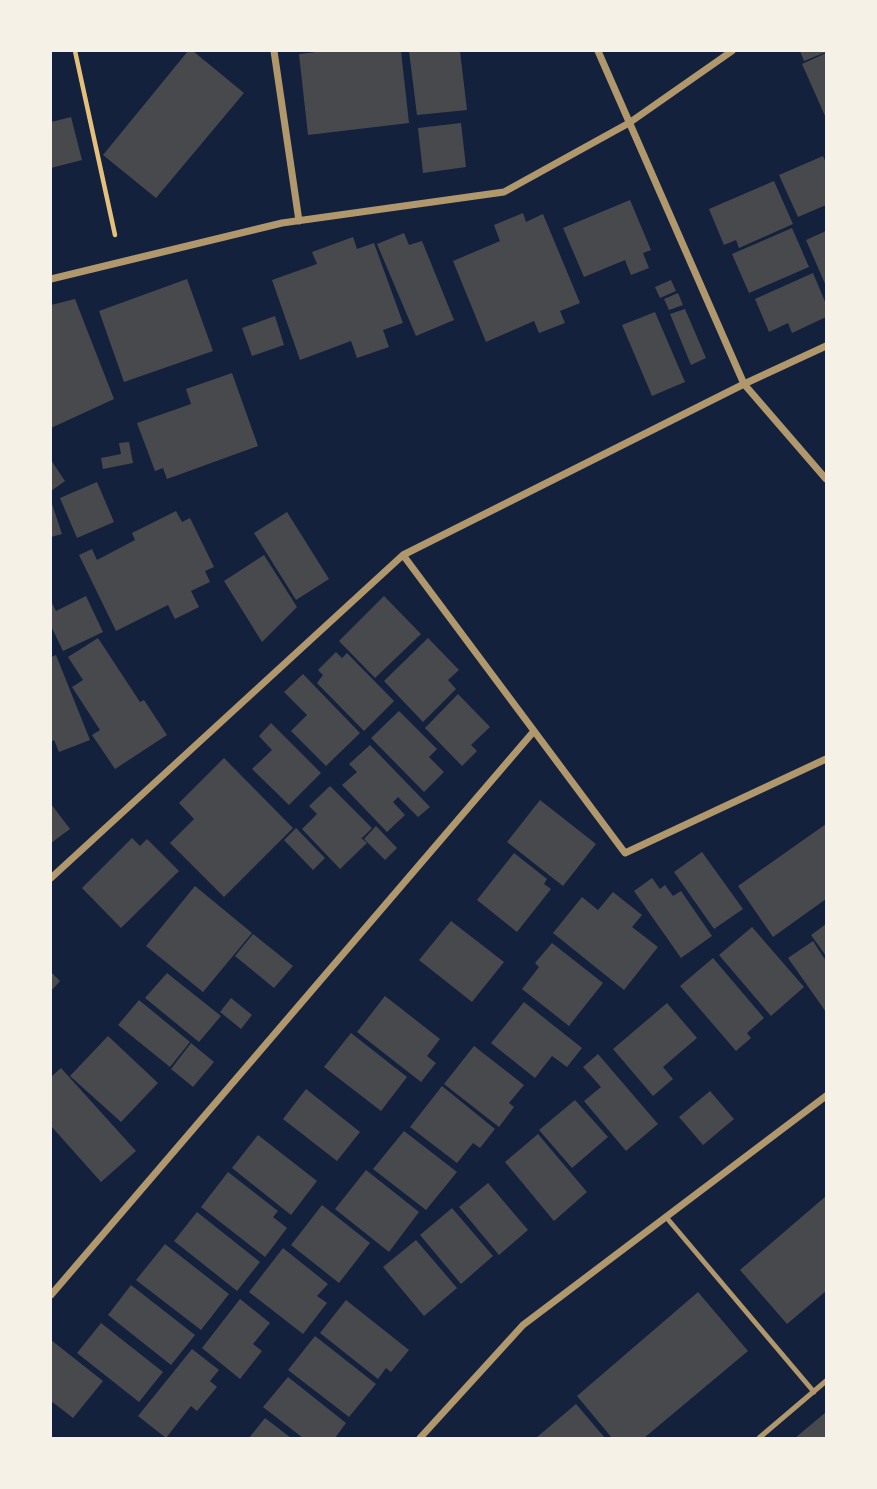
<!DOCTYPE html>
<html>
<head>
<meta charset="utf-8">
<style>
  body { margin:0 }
  #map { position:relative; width:877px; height:1489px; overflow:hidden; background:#14213d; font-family:"Sofia Sans Condensed",sans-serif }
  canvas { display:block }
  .frame { position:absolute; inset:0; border:52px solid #f6f1e7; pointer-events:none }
</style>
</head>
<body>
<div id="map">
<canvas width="877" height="1489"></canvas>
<div class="frame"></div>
</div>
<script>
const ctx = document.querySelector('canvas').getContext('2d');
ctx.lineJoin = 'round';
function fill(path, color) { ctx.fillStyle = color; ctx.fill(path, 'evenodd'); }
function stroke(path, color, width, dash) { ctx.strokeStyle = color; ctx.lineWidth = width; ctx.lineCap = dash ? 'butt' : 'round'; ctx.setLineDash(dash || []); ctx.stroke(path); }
fill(new Path2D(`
  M 188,51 L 193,51 L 244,93 L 156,198 L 103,155 Z
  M 325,51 L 401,51 L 409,123 L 308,135 L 299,54 Z
  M 409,51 L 460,51 L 467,110 L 417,115 Z
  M 800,51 L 826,51 L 826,52 L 804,61 Z
  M 826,53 L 826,118 L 802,64 Z
  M 71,117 L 82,160 L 51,168 L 51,122 Z
  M 461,123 L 466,167 L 423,173 L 418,128 Z
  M 823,156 L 826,163 L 826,205 L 798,217 L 779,175 Z
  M 774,181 L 793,224 L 739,248 L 736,240 L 724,245 L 709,209 Z
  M 630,200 L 651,250 L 643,253 L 649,268 L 631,275 L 625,260 L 584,277 L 563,228 Z
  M 523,213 L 526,222 L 543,214 L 580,303 L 560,311 L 565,323 L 539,333 L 534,321 L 486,342 L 453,261 L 500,241 L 494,225 Z
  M 792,228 L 809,267 L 749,293 L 732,254 Z
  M 826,231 L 826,286 L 806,240 Z
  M 404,233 L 409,245 L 422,241 L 454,320 L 416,336 L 377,244 Z
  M 353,237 L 357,249 L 374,243 L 403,323 L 383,330 L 389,347 L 357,358 L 351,341 L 300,360 L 272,280 L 317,264 L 312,252 Z
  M 813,273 L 826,304 L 826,317 L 792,333 L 788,323 L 769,332 L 755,299 Z
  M 187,279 L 213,351 L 124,382 L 99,311 Z
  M 671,280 L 676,291 L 660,298 L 655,287 Z
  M 678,293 L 683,305 L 669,310 L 664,299 Z
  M 75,299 L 114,399 L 51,428 L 51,305 Z
  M 685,309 L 706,358 L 691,365 L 670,314 Z
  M 655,312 L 685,382 L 652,396 L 622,325 Z
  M 275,316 L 284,345 L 252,356 L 242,328 Z
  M 232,373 L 258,446 L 167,479 L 163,468 L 155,471 L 137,423 L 191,404 L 186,389 Z
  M 129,442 L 133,463 L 103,469 L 101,458 L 121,454 L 119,443 Z
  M 51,460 L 65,481 L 51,491 Z
  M 97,482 L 114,522 L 77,538 L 60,498 Z
  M 51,501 L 62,534 L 51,537 Z
  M 176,511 L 182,522 L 190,518 L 214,567 L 205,571 L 210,582 L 191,591 L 199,607 L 175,619 L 168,605 L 116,631 L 79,555 L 92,549 L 97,560 L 135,540 L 132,533 Z
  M 287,512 L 329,579 L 296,600 L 254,533 Z
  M 264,555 L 297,607 L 262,642 L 224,581 Z
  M 86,596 L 103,632 L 63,651 L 51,626 L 51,601 L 56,611 Z
  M 384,596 L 421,634 L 375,678 L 339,641 Z
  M 98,638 L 140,702 L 144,700 L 167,735 L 115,769 L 92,735 L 100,730 L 72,687 L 83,680 L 68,657 Z
  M 428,638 L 459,670 L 448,680 L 456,689 L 423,722 L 384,681 Z
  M 336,652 L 342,658 L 347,653 L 394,701 L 364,731 L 317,683 L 323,675 L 318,670 Z
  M 56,655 L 90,740 L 59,752 L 54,740 L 51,742 L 51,657 Z
  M 303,674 L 360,733 L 326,766 L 291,731 L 307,715 L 284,692 Z
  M 458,694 L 490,727 L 471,745 L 477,751 L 462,766 L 425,728 Z
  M 399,711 L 437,749 L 429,757 L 444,772 L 424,792 L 371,738 Z
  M 271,723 L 321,773 L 289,805 L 252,769 L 272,750 L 259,736 Z
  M 370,745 L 430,807 L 418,817 L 398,797 L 393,802 L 405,815 L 387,832 L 342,785 L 357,772 L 349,764 Z
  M 224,758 L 293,828 L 224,897 L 170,843 L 194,819 L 179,803 Z
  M 330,786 L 372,828 L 362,838 L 360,837 L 367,843 L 340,869 L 302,829 L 317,814 L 309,806 Z
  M 540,800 L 596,844 L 563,886 L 507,842 Z
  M 51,804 L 70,829 L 51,843 Z
  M 826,824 L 826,899 L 773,937 L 738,886 Z
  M 376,826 L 397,848 L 385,860 L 364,839 Z
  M 296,828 L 325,858 L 313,870 L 284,840 Z
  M 132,838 L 140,846 L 147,839 L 179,871 L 121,928 L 82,888 Z
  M 702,852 L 743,909 L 714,929 L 674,872 Z
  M 514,853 L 547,879 L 544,884 L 551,889 L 517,932 L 477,900 Z
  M 652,878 L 660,889 L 665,885 L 673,896 L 681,891 L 712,936 L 681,958 L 634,891 Z
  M 195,886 L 252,933 L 203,992 L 146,946 Z
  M 613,892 L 642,915 L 632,927 L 658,947 L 624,990 L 553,933 L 582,897 L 598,910 Z
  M 451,921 L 504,962 L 472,1002 L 419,960 Z
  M 826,924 L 826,956 L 811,935 Z
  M 752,927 L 804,987 L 771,1016 L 719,955 Z
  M 253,934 L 293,966 L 274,988 L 235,956 Z
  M 813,941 L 826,961 L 826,1012 L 788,958 Z
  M 552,943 L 603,983 L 569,1026 L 522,989 L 539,967 L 535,963 Z
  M 713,958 L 764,1018 L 747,1033 L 751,1038 L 736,1051 L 680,986 Z
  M 51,972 L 60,981 L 51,991 Z
  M 167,973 L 221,1016 L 199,1042 L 145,998 Z
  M 385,996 L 440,1039 L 427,1056 L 436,1063 L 421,1082 L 357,1032 Z
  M 231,998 L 252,1015 L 241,1029 L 220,1012 Z
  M 139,1000 L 190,1042 L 170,1067 L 118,1025 Z
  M 524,1002 L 582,1048 L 567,1067 L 552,1056 L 535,1078 L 491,1043 Z
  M 667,1003 L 697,1038 L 663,1067 L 673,1079 L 653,1096 L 613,1049 Z
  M 351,1033 L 407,1077 L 381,1111 L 324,1067 Z
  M 108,1036 L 158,1083 L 121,1122 L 70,1076 Z
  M 191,1043 L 214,1062 L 193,1087 L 171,1069 Z
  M 474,1046 L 524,1085 L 509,1103 L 514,1107 L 499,1127 L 444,1084 Z
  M 598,1054 L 658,1124 L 626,1151 L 584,1101 L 601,1087 L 583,1067 Z
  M 61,1068 L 136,1151 L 101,1182 L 51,1126 L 51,1077 Z
  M 442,1086 L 495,1129 L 480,1148 L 473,1143 L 457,1163 L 410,1127 Z
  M 306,1089 L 360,1132 L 337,1161 L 283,1119 Z
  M 710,1091 L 734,1119 L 703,1145 L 679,1117 Z
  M 575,1100 L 608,1137 L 572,1168 L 539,1130 Z
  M 404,1131 L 457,1172 L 426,1210 L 373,1169 Z
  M 538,1134 L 587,1192 L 554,1221 L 505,1162 Z
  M 258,1135 L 317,1181 L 291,1215 L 232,1168 Z
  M 366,1170 L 419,1212 L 389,1252 L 335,1209 Z
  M 228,1172 L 278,1211 L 273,1217 L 287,1228 L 265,1257 L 201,1207 Z
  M 488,1183 L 528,1230 L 499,1255 L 459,1207 Z
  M 826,1196 L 826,1291 L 787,1324 L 740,1270 Z
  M 322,1205 L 370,1243 L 339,1283 L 291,1245 Z
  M 452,1208 L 493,1256 L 461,1284 L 420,1235 Z
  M 197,1212 L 260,1262 L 237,1291 L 174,1241 Z
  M 416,1240 L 457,1288 L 424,1316 L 383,1267 Z
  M 165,1244 L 229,1294 L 201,1330 L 136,1280 Z
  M 283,1248 L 328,1284 L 317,1296 L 327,1303 L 303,1334 L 249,1292 Z
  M 131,1285 L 195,1335 L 171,1365 L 108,1315 Z
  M 698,1292 L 748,1351 L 644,1438 L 612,1438 L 577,1396 Z
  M 240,1299 L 270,1323 L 253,1344 L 262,1351 L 240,1379 L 202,1348 Z
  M 346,1300 L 409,1350 L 391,1372 L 386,1368 L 378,1379 L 320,1333 Z
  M 101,1323 L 163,1372 L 139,1402 L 77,1353 Z
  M 315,1336 L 376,1384 L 349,1417 L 288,1370 Z
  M 51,1340 L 103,1381 L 73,1418 L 51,1401 Z
  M 192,1349 L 219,1370 L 210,1381 L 217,1387 L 197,1411 L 191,1406 L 166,1438 L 138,1416 Z
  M 288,1377 L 346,1423 L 335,1438 L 303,1438 L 263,1407 Z
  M 576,1404 L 605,1438 L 536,1438 Z
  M 826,1412 L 826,1438 L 795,1438 Z
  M 265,1418 L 291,1438 L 249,1438 Z`), '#48494c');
stroke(new Path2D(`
  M 75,51 L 115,235`), '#e5c07b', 4.5);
stroke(new Path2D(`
  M 666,1217 L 814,1392
  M 759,1438 L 826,1381`), '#b1986c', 5);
stroke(new Path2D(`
  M 274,51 L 299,221
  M 598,51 L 744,384 L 826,479
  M 51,279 L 282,223 L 504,192 L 629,123 L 732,51
  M 403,555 L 625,853 L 826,759
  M 51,878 L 403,555 L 744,384 L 826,346
  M 51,1295 L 534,731
  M 420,1438 L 523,1325 L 826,1096`), '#b1986c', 7);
</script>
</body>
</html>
